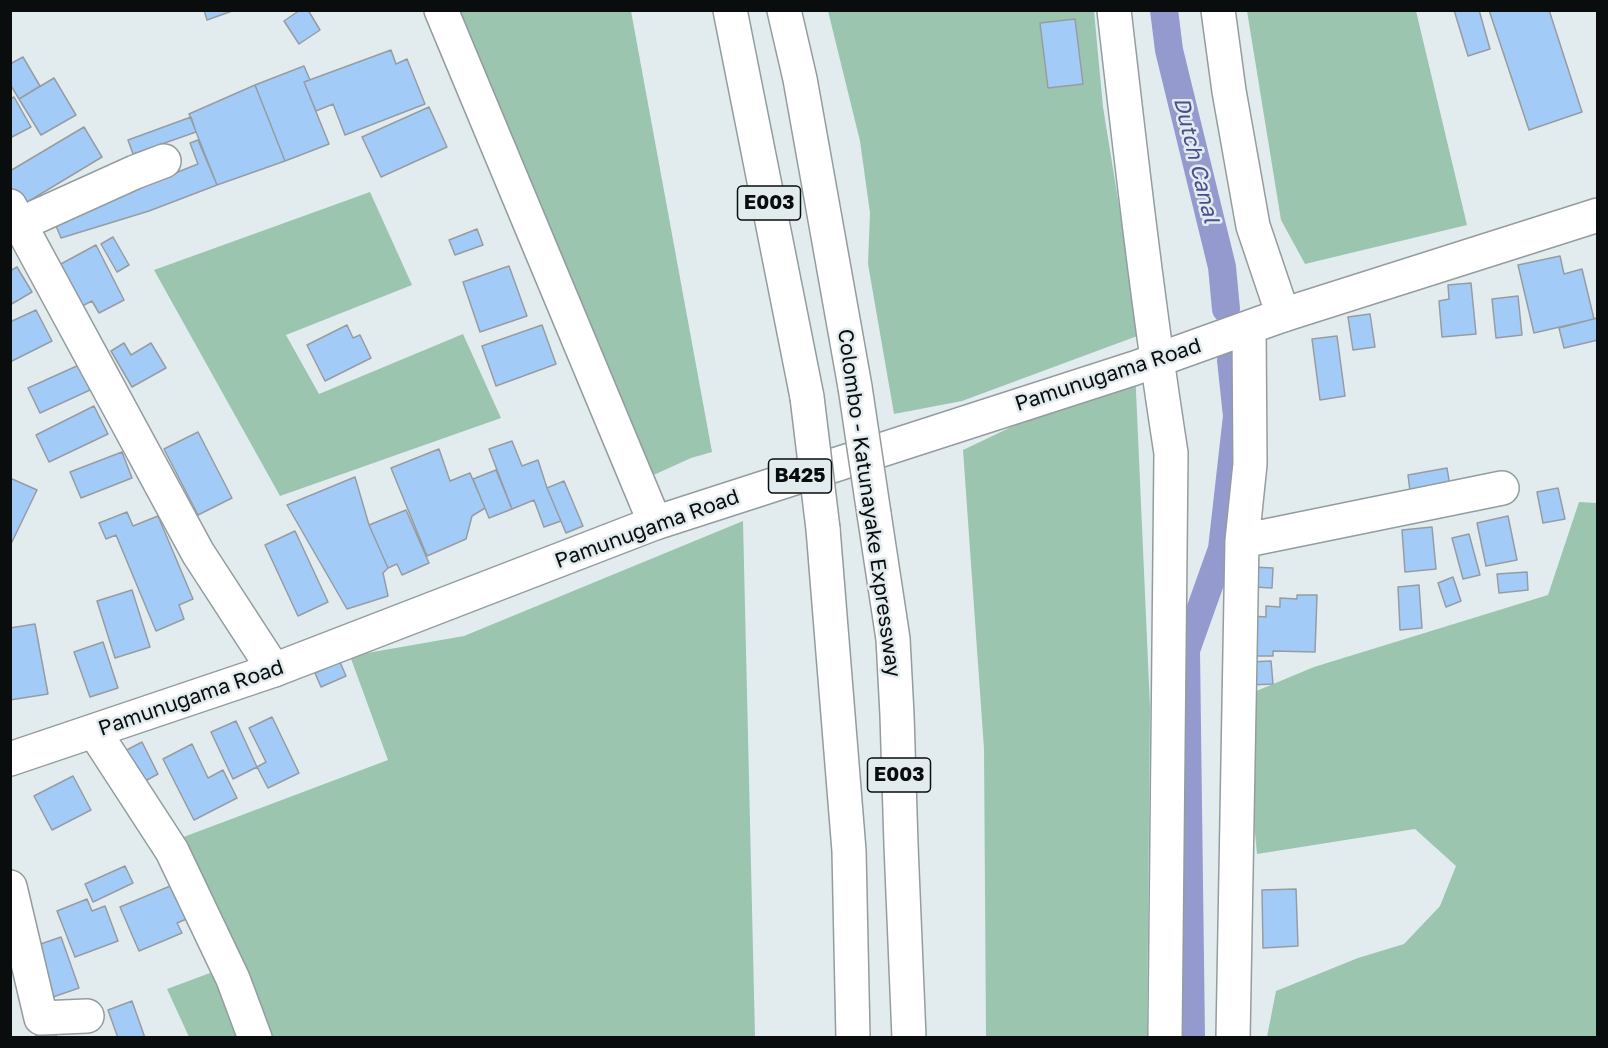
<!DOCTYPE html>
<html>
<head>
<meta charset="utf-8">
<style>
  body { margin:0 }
  #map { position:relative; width:1608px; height:1048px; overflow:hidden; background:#e2ecef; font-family:"Golos Text",sans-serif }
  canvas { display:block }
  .frame { position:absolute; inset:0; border:12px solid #090d0e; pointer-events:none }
</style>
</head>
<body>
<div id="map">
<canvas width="1608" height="1048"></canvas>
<div class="frame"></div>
</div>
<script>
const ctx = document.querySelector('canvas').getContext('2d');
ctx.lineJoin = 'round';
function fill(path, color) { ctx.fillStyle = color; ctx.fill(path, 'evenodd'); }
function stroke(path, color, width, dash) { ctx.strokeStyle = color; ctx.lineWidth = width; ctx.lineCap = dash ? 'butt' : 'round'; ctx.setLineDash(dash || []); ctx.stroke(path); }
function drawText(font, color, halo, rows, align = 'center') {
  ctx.font = font + ' "Golos Text",sans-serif'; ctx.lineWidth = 5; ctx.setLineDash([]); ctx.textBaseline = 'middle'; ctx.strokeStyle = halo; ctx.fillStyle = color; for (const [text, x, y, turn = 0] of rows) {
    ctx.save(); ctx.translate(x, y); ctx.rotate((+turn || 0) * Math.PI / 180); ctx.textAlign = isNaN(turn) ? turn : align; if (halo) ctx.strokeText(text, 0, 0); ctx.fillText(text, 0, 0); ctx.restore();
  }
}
fill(new Path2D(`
  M 451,11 L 631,11 L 712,452 L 691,458 L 647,478 Z
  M 828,11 L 1094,11 L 1103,107 L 1140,335 L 962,401 L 894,414 L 868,264 L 870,213 L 860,141 Z
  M 1247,11 L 1416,11 L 1467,225 L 1305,264 L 1281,220 Z
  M 370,192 L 412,285 L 286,335 L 319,394 L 463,334 L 501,418 L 280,496 L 154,270 Z
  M 1135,368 L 1150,707 L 1147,1037 L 986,1037 L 984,749 L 963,450 Z
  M 1579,502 L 1597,503 L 1597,1037 L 1267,1037 L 1276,991 L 1358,958 L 1404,944 L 1440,906 L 1456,866 L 1415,829 L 1257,854 L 1242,697 L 1314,667 L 1548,595 Z
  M 743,521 L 755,1037 L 189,1037 L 167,989 L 218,970 L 157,847 L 388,760 L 350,656 L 464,636 Z`), '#9bc5af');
stroke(new Path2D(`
  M 1164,10 L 1169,50 L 1222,267 L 1226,309
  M 1191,1038 L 1186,650 L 1222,549 L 1237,416 L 1231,360`), '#949acd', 28);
const building = new Path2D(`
  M 204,10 L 235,10 L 207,20 Z
  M 300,10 L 308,10 L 320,30 L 299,44 L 284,21 Z
  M 1454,10 L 1479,10 L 1490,49 L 1468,56 Z
  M 1489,10 L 1549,10 L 1582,112 L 1529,130 Z
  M 1075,19 L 1083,84 L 1048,88 L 1040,23 Z
  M 391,50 L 396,64 L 407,59 L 425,104 L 345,135 L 333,104 L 316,111 L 304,82 Z
  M 23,57 L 40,86 L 19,99 L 10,84 L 10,64 Z
  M 304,66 L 310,80 L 304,82 L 329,144 L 285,161 L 255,85 Z
  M 54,78 L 76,115 L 41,135 L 19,99 Z
  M 255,85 L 285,161 L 217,185 L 189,114 Z
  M 14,97 L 31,127 L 10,138 L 10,99 Z
  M 429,107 L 447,147 L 381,177 L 362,137 Z
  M 191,117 L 196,132 L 133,154 L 128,140 Z
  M 84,127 L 102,157 L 19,207 L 10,193 L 10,171 Z
  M 198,140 L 217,185 L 149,211 L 61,238 L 54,221 L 198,164 L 190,143 Z
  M 477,229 L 483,245 L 455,255 L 449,240 Z
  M 113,237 L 129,265 L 117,272 L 101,244 Z
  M 96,245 L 124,300 L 99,313 L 92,301 L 82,306 L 59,265 Z
  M 1560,256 L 1564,274 L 1582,269 L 1594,319 L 1534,333 L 1518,265 Z
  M 509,266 L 527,316 L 480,332 L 463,282 Z
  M 17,267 L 32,292 L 10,305 L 10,271 Z
  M 1471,283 L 1476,334 L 1442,337 L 1439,301 L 1449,299 L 1448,285 Z
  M 1518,296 L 1522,335 L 1496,338 L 1492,299 Z
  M 36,310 L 52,341 L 10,362 L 10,322 Z
  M 1370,314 L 1375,347 L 1353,350 L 1348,317 Z
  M 1597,318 L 1598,340 L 1564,348 L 1559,328 Z
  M 347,325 L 353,338 L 360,335 L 371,358 L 325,381 L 307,345 Z
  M 542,325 L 556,364 L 496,386 L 482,346 Z
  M 1337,336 L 1345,396 L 1320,400 L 1312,339 Z
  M 124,343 L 131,355 L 151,343 L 166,368 L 132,387 L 111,351 Z
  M 79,365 L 90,390 L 40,413 L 28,388 Z
  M 94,406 L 108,434 L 49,462 L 36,435 Z
  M 198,432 L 232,498 L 198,515 L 164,449 Z
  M 512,441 L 522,466 L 538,460 L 547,488 L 561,521 L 544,527 L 534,500 L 512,509 L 489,449 Z
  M 439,449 L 450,481 L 470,473 L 485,508 L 472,516 L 466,539 L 427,556 L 391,468 Z
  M 122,452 L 132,478 L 81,498 L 70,472 Z
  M 1447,468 L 1451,492 L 1411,499 L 1408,475 Z
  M 496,470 L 512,509 L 489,518 L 473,479 Z
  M 355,477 L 369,525 L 388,568 L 383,573 L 388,596 L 347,609 L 287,505 Z
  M 10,478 L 37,490 L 10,546 Z
  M 564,481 L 583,526 L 566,533 L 547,488 Z
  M 1558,488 L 1565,519 L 1543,523 L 1537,492 Z
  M 406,510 L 429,563 L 402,575 L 397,564 L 388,568 L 369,525 Z
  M 127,512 L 133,526 L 158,516 L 193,599 L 179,605 L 184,619 L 156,631 L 116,535 L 106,539 L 99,523 Z
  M 1508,516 L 1517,560 L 1486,566 L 1477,523 Z
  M 1432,527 L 1436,569 L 1405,572 L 1402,530 Z
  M 295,531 L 328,602 L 298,616 L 265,545 Z
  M 1469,534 L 1480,575 L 1463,579 L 1452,538 Z
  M 1253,567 L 1273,568 L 1272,588 L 1253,587 Z
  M 1527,572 L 1528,590 L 1499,593 L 1497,574 Z
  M 1453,577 L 1461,601 L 1446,607 L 1438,583 Z
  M 1419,585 L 1422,628 L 1400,630 L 1398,587 Z
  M 132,590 L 150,647 L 115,658 L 97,601 Z
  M 1297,595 L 1317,595 L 1315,652 L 1273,651 L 1273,656 L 1251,656 L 1252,616 L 1266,617 L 1266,606 L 1280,607 L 1280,598 L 1297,599 Z
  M 35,624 L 48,694 L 10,700 L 10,628 Z
  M 103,642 L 118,688 L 90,697 L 74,652 Z
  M 1271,661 L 1273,684 L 1250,685 L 1249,662 Z
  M 340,662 L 346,676 L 321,687 L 315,673 Z
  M 272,717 L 299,773 L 268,788 L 257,767 L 266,762 L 249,728 Z
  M 236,721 L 257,767 L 233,779 L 211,732 Z
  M 142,742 L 158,774 L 138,785 L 121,753 Z
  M 192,744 L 208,778 L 223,770 L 237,798 L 194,820 L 163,759 Z
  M 73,776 L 91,810 L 52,830 L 34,796 Z
  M 125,866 L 133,883 L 93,902 L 85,884 Z
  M 175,884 L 189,918 L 177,923 L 182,933 L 139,951 L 120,907 Z
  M 1296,889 L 1298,946 L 1263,948 L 1262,890 Z
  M 87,899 L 92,911 L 105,906 L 118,941 L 75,957 L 57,911 Z
  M 61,937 L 79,988 L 50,998 L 32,947 Z
  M 132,1001 L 145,1038 L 118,1038 L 108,1010 Z
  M 54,1029 L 57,1038 L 31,1038 Z`);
fill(building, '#a2ccf7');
stroke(building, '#979ca2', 1.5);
const minor = new Path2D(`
  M 441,10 L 655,523
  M 1114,10 C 1131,158 1148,306 1171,453 L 1165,1038
  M 1218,10 L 1229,91 L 1253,226 L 1283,315
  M 10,206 L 198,553 L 274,670
  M 20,224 L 135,172 L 164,161
  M 1242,541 L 1502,488
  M 94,731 L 172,851 L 233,979 L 255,1038
  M 10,887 L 41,1018 L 87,1016
  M 1233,1038 L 1242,541 L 1250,464 L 1249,328`);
const major = new Path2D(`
  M 10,759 L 274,670 L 655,523 L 1135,368 L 1283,315 L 1598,215`);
const highway = new Path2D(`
  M 730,10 L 807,397
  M 784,10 L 800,79 L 855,387
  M 874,514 L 893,639 L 897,715 L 901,845 L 909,1038
  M 823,529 L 849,851 L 853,1038`);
stroke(minor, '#949c9f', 36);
stroke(major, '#949c9f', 36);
stroke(highway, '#949c9f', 36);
stroke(minor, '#fff', 33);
stroke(major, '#fff', 33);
stroke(highway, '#fff', 33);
const highwayBridge = new Path2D(`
  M 855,387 L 874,514
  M 807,397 L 823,529`);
stroke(highwayBridge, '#949c9f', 36, []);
stroke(highwayBridge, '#fff', 33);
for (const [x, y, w] of [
  [769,203,63],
  [800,476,63],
  [899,775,63]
]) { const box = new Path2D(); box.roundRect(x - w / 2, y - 17, w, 34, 4.5); ctx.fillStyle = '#e2ecef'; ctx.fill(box); stroke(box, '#090d0e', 1.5); }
drawText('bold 20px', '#090d0e', null, [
  ["E003",769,203],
  ["B425",800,476],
  ["E003",899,775]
]);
drawText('21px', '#090d0e', '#e2ecef', [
  ["Pamunugama Road",1108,375,-18],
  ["Colombo - Katunayake Expressway",869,503,82],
  ["Pamunugama Road",647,529,-20],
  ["Pamunugama Road",191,698,-19]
]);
drawText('italic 22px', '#4a4e8f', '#e2ecef', [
  ["Dutch Canal",1196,160,76]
]);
</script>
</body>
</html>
